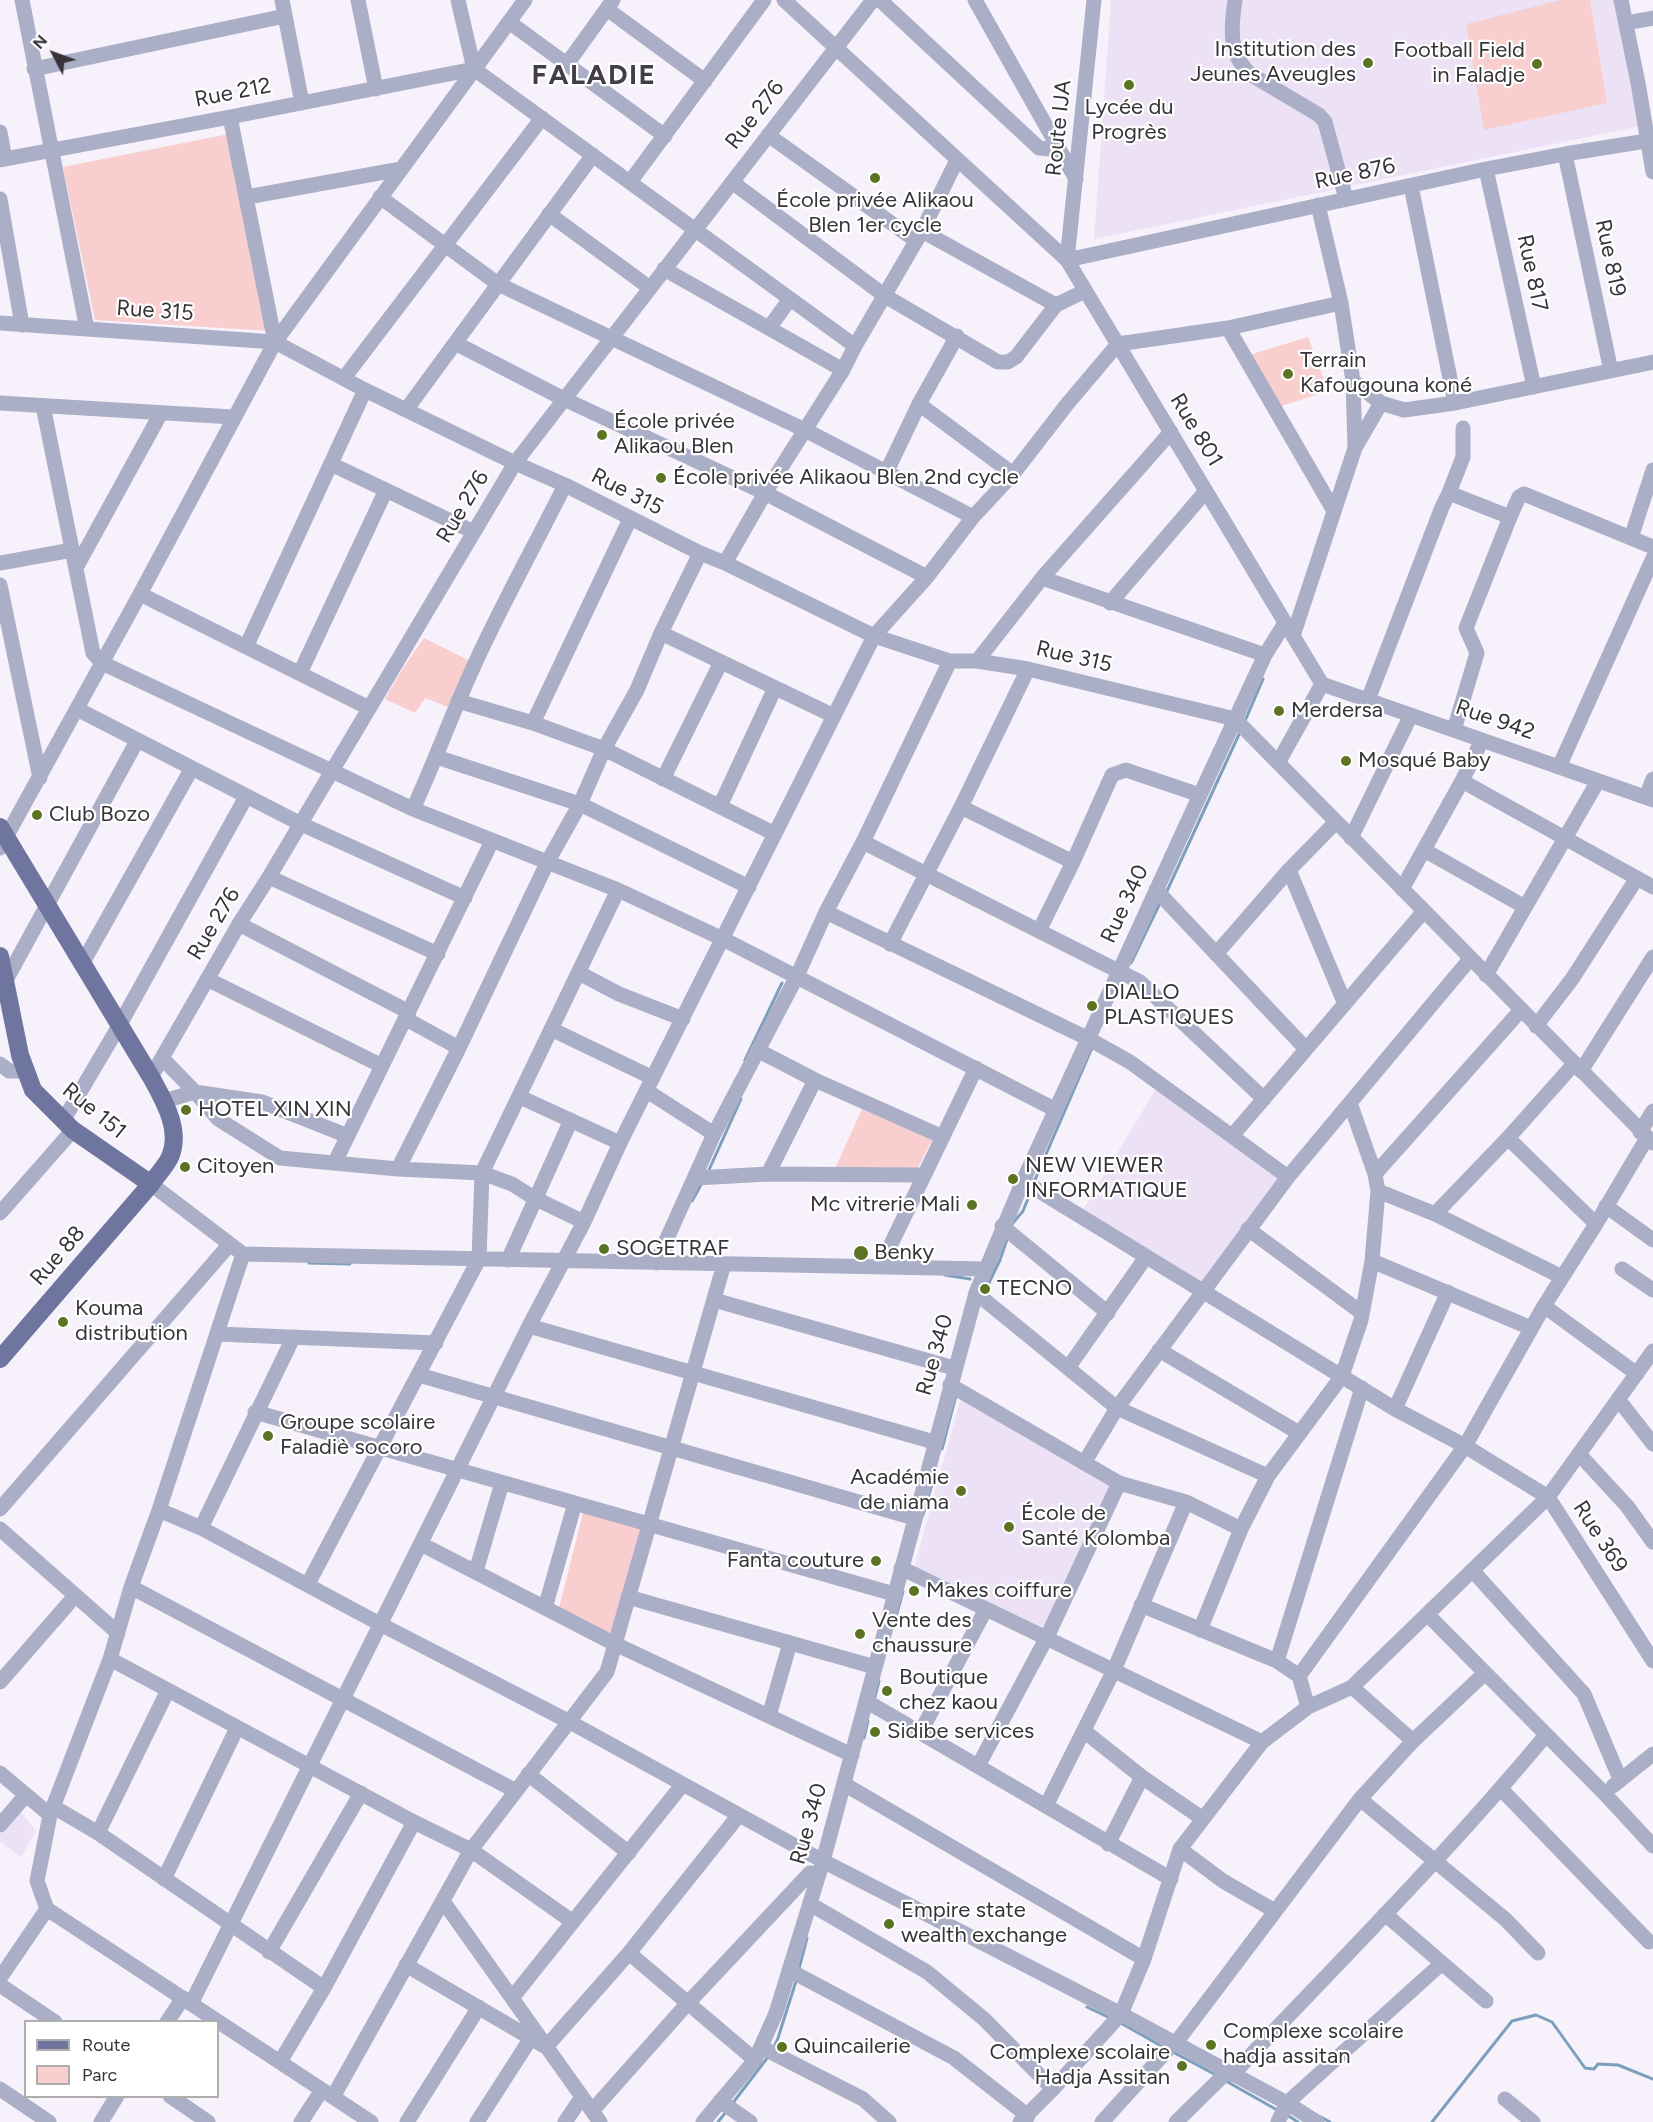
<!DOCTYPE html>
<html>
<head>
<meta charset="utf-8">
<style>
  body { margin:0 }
  #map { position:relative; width:1653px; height:2122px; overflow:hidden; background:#f7f1fc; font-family:Figtree,sans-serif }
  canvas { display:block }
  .legend { position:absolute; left:24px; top:2020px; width:195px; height:78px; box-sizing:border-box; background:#fff; border:2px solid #afaeaf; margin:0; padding:8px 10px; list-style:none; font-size:18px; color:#363438 }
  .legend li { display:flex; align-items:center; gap:12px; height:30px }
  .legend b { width:30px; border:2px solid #afaeaf }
  .north { position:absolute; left:24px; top:24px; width:60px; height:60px; -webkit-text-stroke:4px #fff; paint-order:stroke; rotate:311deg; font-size:16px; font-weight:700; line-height:24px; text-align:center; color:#363438 }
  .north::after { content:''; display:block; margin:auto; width:21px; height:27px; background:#363438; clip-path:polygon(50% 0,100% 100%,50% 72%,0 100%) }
</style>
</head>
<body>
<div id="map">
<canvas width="1653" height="2122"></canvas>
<ul class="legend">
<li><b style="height:8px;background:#6e759f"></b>Route</li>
<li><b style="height:16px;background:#f8cfce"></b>Parc</li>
</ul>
<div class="north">N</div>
</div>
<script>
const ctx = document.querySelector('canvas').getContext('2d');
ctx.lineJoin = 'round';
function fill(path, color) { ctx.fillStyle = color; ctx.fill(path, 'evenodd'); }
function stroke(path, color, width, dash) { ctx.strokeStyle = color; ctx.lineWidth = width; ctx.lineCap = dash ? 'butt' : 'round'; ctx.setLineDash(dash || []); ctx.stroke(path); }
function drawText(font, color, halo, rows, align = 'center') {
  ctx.font = font + ' Figtree,sans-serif'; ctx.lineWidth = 4.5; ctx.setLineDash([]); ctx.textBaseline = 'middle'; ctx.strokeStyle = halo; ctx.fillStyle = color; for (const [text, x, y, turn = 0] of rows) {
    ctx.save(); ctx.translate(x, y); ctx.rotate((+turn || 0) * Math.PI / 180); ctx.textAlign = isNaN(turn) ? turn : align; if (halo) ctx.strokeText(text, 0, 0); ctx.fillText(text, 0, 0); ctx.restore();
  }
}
fill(new Path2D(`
  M 1111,0 L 1620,0 L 1641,126 L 1094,239 Z
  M 1157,1087 L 1284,1180 L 1202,1285 L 1083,1210 Z
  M 961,1398 L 1112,1485 L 1044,1631 L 914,1568 Z
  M 21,1812 L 36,1831 L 21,1857 L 0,1842 L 0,1833 Z`), '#ede2f5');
fill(new Path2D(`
  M 1561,0 L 1590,0 L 1607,103 L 1484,130 L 1466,24 Z
  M 229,134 L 269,331 L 95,320 L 63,167 Z
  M 1308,337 L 1328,391 L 1275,408 L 1249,355 Z
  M 424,638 L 470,661 L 448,707 L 425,698 L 415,713 L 385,699 L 403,668 Z
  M 862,1109 L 932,1140 L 916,1171 L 833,1173 Z
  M 583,1513 L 639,1527 L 643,1533 L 615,1631 L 605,1634 L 559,1608 Z`), '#f8cfce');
stroke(new Path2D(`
  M 1245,721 L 1263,679
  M 1166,893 L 1241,730
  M 1131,963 L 1161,901
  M 745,1060 L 782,983
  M 708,1172 L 741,1099
  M 1034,1182 L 1092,1048
  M 692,1201 L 702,1183
  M 1012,1224 L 1023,1211 L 1031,1191
  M 671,1253 L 673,1242
  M 309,1263 L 350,1264
  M 945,1275 L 970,1279
  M 984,1293 L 1000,1260 L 1008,1236
  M 942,1449 L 956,1395
  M 923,1515 L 936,1470
  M 893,1628 L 903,1591
  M 874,1700 L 879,1681
  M 864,1738 L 868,1721
  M 799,1969 L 807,1938
  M 1087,2007 L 1110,2018
  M 1119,2022 L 1163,2047
  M 773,2049 L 778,2038 L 797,1978
  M 1171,2051 L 1216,2075
  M 1224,2080 L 1279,2111
  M 732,2104 L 768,2057
  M 1287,2115 L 1298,2122
  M 1321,2117 L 1330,2122
  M 718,2122 L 726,2112
  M 1432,2122 L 1512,2021 L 1536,2015 L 1552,2022 L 1585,2068 L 1594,2069 L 1598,2064 L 1618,2065 L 1653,2079`), '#7c9fbc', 3);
stroke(new Path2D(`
  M 22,0 L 87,329
  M 282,0 L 302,103
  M 358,0 L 376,89
  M 458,0 L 474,69
  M 784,0 L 1067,260 L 1322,684
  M 880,0 L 1039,148 L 1060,150
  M 975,0 L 1076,179
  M 1235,0 C 1231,27 1228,54 1250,74 L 1319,115 L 1325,122 L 1346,199
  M 1621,0 L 1638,83 L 1653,172
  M 607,9 L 705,81
  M 509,22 L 665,136
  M 1626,23 L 1653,18
  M 567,64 L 613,0
  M 34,69 L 285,16
  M 474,69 L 855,346
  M 230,117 L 275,342
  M 0,132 L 5,159
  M 768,135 L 915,240
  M 1565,154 L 1611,371
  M 0,160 L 230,117 L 474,69
  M 1486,169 L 1534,387
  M 630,182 L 764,0
  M 732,182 L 885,296 L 998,362 L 1008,362 L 1016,357 L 1056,305 L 1085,291
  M 1411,186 L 1455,403
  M 247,197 L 401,169
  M 380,197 L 498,284 L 805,430 L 973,517
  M 0,199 L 22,325
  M 1318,205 L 1341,303 L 1353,381 L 1355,447
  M 549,214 L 650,288
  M 922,231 L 1056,305
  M 1067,260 L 1486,169 L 1565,154 L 1653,140
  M 1067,260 L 1094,0
  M 664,269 L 843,370
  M 0,323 L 275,342 L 365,390 L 515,463 L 565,485 L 700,553 L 725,563 L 874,636 L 950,661 L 977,661 L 1028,669 L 1235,719 L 1653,1143
  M 769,328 L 790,299
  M 1228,328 L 1334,511
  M 455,343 L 564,399 L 765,493 L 927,577
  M 344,378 L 542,118
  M 1353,381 L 1381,403 L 1404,410 L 1455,403 L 1653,362
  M 0,403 L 233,417
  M 919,404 L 1013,474
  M 43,406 L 93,653 L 102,663 L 413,809 L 618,890 L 723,939 L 1056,1110
  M 406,410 L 593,155
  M 331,464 L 474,532
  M 887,471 L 919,404 L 957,336
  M 1449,493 L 1463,457 L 1463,428
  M 1510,517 L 1519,497 L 1524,494 L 1653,547
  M 1631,538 L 1653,470
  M 0,563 L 72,550
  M 725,563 L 765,493 L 843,370 L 855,346 L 922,231 L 957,160
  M 76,568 L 161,413
  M 1042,578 L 1265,655
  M 0,585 L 40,778
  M 140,594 L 369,708
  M 1110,603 L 1206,491
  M 661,633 L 834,716
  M 1293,636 L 1355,448 L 1381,403
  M 246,647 L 365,390
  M 977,661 L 1042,578 L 1171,432
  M 300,673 L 386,490
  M 1322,684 L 1653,800
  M 1368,700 L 1442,507 L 1449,493 L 1510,517 L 1466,628 L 1477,653 L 1454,730
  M 458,701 L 533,723 L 604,749 L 775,834
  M 77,709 L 301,824 L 465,898
  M 533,723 L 630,519
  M 437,757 L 580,804 L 749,887
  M 1278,763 L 1322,684
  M 1559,767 L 1653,558
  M 663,779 L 721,662
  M 1462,781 L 1653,887
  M 1646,797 L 1653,779
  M 720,806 L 775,688
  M 961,807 L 1073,862
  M 413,809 C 436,759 454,708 478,657 C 505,599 536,543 565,485
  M 1351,838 L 1411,715
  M 863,842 L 1140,982 L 1264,1099
  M 0,848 L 140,594 L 275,342 L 525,0
  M 1424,850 L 1525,907
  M 1289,870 L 1345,1004
  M 269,877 L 438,954
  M 1402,889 L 1462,781 L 1482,740
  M 1156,890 L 1306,1049
  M 826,912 L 1089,1039 L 1130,1062 L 1288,1177
  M 239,924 L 409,1012
  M 1039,931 L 1073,862 L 1112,775 L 1126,770 L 1200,795
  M 890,944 L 961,807 L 1028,669
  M 1216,954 L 1289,870 L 1336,822
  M 82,964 L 192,768
  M 579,973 L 619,994 L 683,1019
  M 1486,975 L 1598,781
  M 207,979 L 382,1066
  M 5,982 L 137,741
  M 406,1019 L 459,1048
  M 1536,1026 L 1572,979 L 1637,878
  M 551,1029 L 653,1078
  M 759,1051 L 815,1080 L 943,1137
  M 162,1058 L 195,1092 L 262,1102 L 348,1136
  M 0,1064 L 9,1071 L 26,1071
  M 1581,1071 L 1653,957
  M 151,1077 L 239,924 L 269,877 L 515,463 L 873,0
  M 647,1091 L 714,1134
  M 520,1097 L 620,1143
  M 164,1101 L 195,1092 L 218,1119 L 280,1158 L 398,1169 L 482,1173 L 512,1184 L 534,1198 L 584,1222
  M 63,1121 L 119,1026 L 246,797
  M 1640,1132 L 1653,1111
  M 1232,1136 L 1424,911
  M 1508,1138 L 1596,1224
  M 335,1162 L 492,841
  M 398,1169 L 459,1048 L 548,861 L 580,804 L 604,749 L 637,690 L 661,633 L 700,553
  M 768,1174 L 815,1080
  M 1375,1174 L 1521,1010
  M 696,1178 L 768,1174 L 923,1175
  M 1023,1181 L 1395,1409 L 1465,1446 L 1548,1497 L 1653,1661
  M 151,1184 L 243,1254 L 985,1269
  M 1378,1191 L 1435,1214 L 1562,1277
  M 1606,1206 L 1653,1240
  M 0,1213 L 73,1130
  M 1435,1214 L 1508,1138 L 1574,1064
  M 1002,1226 L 1108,1313
  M 1248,1229 L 1362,1313
  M 243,1254 L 159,1510 L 131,1587 L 110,1659 L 50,1815 L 37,1881 L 47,1909 L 371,2122
  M 508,1260 L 571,1120
  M 1372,1261 L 1531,1328
  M 656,1263 L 714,1134 L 797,976 L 826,912 L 863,842 L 950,661
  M 880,1267 L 976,1068
  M 1622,1269 L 1653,1290
  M 976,1293 L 1117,1408 L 1268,1476
  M 714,1300 L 954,1368
  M 1544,1306 L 1637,1374
  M 529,1326 L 934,1442
  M 217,1334 L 436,1343
  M 1159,1350 L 1299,1433
  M 1068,1368 L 1146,1257
  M 419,1375 L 914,1518
  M 950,1385 L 1119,1483 L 1186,1502 L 1241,1529
  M 1618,1399 L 1653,1444
  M 1395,1409 L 1448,1292
  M 255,1412 L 894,1594
  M 1579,1454 L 1627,1506 L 1653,1542
  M 1084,1463 L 1117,1408 L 1288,1177 L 1470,959
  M 0,1509 L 230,1244
  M 159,1510 L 201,1528 L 380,1624 L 568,1721 L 823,1861 L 1121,2014 L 1287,2103 L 1317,2122
  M 201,1528 L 293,1338
  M 0,1529 L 118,1633
  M 421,1544 L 615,1644 L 852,1755
  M 901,1568 L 1262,1742
  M 1472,1570 L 1584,1694 L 1620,1779
  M 476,1571 L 502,1483
  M 308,1584 L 479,1259 L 482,1173 L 618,890
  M 131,1587 L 516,1791
  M 628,1597 L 875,1667
  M 1141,1605 L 1277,1661 L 1299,1676 L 1308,1707
  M 545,1608 L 575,1503
  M 1427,1614 L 1604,1793 L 1653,1846
  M 1200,1630 L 1241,1529 L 1268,1476 L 1342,1376 L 1361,1320 L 1372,1261 L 1378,1191 L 1375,1174 L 1350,1103
  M 110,1659 L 414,1822 L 471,1850 L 573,1922
  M 1277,1661 L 1362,1388
  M 1299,1676 L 1465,1446 L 1544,1306 L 1596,1224 L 1647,1138
  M 0,1682 L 75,1596
  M 1352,1687 L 1413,1741
  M 866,1701 L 1171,1879
  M 769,1716 L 790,1643
  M 1084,1731 L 1142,1777 L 1203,1819
  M 920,1733 L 986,1609
  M 978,1766 L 1047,1637 L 1119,1483
  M 0,1773 L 50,1815
  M 528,1774 L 629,1853
  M 844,1784 L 1144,1959
  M 1613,1786 L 1653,1754
  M 1501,1789 L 1649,1942
  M 1360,1799 L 1505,1919 L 1538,1953
  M 1046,1806 L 1114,1670 L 1186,1502
  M 54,1807 L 98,1833 L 324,1988
  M 0,1825 L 25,1796
  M 98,1833 L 168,1690
  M 1108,1844 L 1142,1777
  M 1180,1849 L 1223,1881 L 1275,1911
  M 164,1879 L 237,1728
  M 443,1901 L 600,2122
  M 810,1904 L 927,1972 L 984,2019 L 1053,2089
  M 1385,1914 L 1486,2001
  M 269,1952 L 361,1793
  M 629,1953 L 755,2060
  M 406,1965 L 546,2047 L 629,1953 L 739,1815
  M 789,1970 L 954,2058 L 1028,2116
  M 0,1978 L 47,1909
  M 0,1985 L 55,2022
  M 512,1998 L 683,1784
  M 191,2004 L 529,1326 L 584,1222 L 620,1143 L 874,636 L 927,577 L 973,517 L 1013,474 L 1068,403 L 1118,344 L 1228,328 L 1341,303
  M 167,2022 L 183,1998
  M 1175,2044 L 1360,1799 L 1413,1741 L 1485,1673
  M 761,2047 L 863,2099 L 889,2122
  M 280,2062 L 324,1988 L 414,1822
  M 1232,2075 C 1338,1963 1447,1854 1546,1735
  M 0,2089 L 49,2122
  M 170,2096 L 208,2122
  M 333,2097 L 471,1850 L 607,1672 L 724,1264
  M 1505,2099 L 1533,2122
  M 720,2101 L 750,2122
  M 592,2111 L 687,2004 L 810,1873 L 818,1874
  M 101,2122 L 117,2096
  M 301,2122 L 322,2090
  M 407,2122 L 479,2007
  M 477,2122 L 531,2038
  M 565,2122 L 582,2097
  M 703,2122 L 755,2060 L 776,2013 L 823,1861 L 976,1293 L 1023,1181 L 1200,795 L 1265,655 L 1285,623
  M 1020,2122 L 1053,2089 L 1121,2014 L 1144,1959 L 1180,1849 L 1262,1742 L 1308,1707 L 1352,1687 L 1548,1497 L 1653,1351
  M 1102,2122 L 1173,2044
  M 1176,2122 L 1227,2072
  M 1278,2122 L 1287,2103 L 1441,1964`), '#aaafc7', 15);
stroke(new Path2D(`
  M 0,827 L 151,1077 C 163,1099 182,1130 170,1157 C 166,1166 157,1175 151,1184 L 0,1359
  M 0,956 L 20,1055 L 33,1090 L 73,1130 L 151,1184`), '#6e759f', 18);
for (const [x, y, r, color] of [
  [1368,63,6,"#5c7324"],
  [1537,64,6,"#5c7324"],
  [1129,85,6,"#5c7324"],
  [875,178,6,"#5c7324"],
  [1288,374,6,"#5c7324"],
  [602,435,6,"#5c7324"],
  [661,478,6,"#5c7324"],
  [1279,711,6,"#5c7324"],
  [1346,761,6,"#5c7324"],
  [37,815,6,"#5c7324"],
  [1092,1006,6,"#5c7324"],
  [186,1110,6,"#5c7324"],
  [185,1167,6,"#5c7324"],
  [1013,1179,6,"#5c7324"],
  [972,1205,6,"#5c7324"],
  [604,1249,6,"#5c7324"],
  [861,1253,8,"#5c7324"],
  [985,1289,6,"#5c7324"],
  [63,1322,6,"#5c7324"],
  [268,1436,6,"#5c7324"],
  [961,1491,6,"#5c7324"],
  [1009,1527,6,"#5c7324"],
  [876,1561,6,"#5c7324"],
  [914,1591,6,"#5c7324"],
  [860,1634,6,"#5c7324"],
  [887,1691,6,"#5c7324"],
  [875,1732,6,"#5c7324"],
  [889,1924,6,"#5c7324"],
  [1211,2045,6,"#5c7324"],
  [782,2047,6,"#5c7324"],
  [1182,2066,6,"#5c7324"]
]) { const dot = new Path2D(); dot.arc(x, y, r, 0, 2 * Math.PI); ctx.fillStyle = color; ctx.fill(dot); stroke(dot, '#fff', 2); }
drawText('22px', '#363438', '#fff', [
  ["Institution des",1356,50,"right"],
  ["Jeunes Aveugles",1356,75,"right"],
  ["Football Field",1525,51,"right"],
  ["in Faladje",1525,76,"right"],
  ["Lycée du",1129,108,"center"],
  ["Progrès",1129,133,"center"],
  ["École privée Alikaou",875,201,"center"],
  ["Blen 1er cycle",875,226,"center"],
  ["Terrain",1300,361],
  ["Kafougouna koné",1300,386],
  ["École privée",614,422],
  ["Alikaou Blen",614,447],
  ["École privée Alikaou Blen 2nd cycle",673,478],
  ["Merdersa",1291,711],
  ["Mosqué Baby",1358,761],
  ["Club Bozo",49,815],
  ["DIALLO",1104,993],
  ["PLASTIQUES",1104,1018],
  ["HOTEL XIN XIN",198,1110],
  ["NEW VIEWER",1025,1166],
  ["INFORMATIQUE",1025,1191],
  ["Citoyen",197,1167],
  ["Mc vitrerie Mali",960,1205,"right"],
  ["SOGETRAF",616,1249],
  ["Benky",874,1253],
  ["TECNO",997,1289],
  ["Kouma",75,1309],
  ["distribution",75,1334],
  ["Groupe scolaire",280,1423],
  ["Faladiè socoro",280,1448],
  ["Académie",949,1478,"right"],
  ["de niama",949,1503,"right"],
  ["École de",1021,1514],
  ["Santé Kolomba",1021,1539],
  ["Fanta couture",864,1561,"right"],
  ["Makes coiffure",926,1591],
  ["Vente des",872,1621],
  ["chaussure",872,1646],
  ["Boutique",899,1678],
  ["chez kaou",899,1703],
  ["Sidibe services",887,1732],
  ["Empire state",901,1911],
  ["wealth exchange",901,1936],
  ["Complexe scolaire",1223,2032],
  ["hadja assitan",1223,2057],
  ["Quincailerie",794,2047],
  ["Complexe scolaire",1170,2053,"right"],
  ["Hadja Assitan",1170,2078,"right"]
], 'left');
drawText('22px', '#363438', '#fff', [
  ["Rue 212",233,93,-11],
  ["Rue 276",755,115,-52],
  ["Route IJA",1059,128,-84],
  ["Rue 876",1355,174,-12],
  ["Rue 819",1610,258,78],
  ["Rue 817",1532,273,78],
  ["Rue 315",155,311,4],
  ["Rue 801",1196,430,59],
  ["Rue 315",627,492,27],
  ["Rue 276",463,507,-59],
  ["Rue 315",1074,657,13],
  ["Rue 942",1495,720,19],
  ["Rue 340",1125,904,-65],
  ["Rue 276",214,924,-59],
  ["Rue 151",94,1111,39],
  ["Rue 88",58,1256,-49],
  ["Rue 340",935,1355,-74],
  ["Rue 369",1600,1537,57],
  ["Rue 340",809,1824,-74]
]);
ctx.letterSpacing = '1.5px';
drawText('bold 28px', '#423d46', '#fff', [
  ["FALADIE",594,76]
]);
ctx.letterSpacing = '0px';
</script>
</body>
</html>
